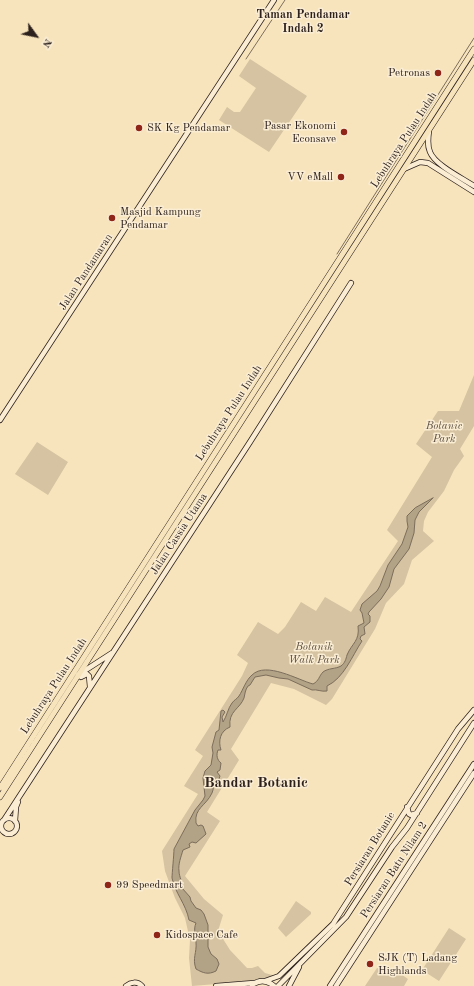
<!DOCTYPE html>
<html>
<head>
<meta charset="utf-8">
<style>
  body { margin:0 }
  #map { position:relative; width:474px; height:986px; overflow:hidden; background:#f7e4bc; font-family:"Old Standard TT",serif }
  canvas { display:block }
  .north { position:absolute; left:16px; top:16px; width:40px; height:40px; -webkit-text-stroke:3px #faedd3; paint-order:stroke; rotate:123deg; font-size:11px; font-weight:700; line-height:16px; text-align:center; color:#2d211d }
  .north::after { content:''; display:block; margin:auto; width:14px; height:18px; background:#2d211d; clip-path:polygon(50% 0,100% 100%,50% 72%,0 100%) }
</style>
</head>
<body>
<div id="map">
<canvas width="474" height="986"></canvas>
<div class="north">N</div>
</div>
<script>
const ctx = document.querySelector('canvas').getContext('2d');
ctx.lineJoin = 'round';
function fill(path, color) { ctx.fillStyle = color; ctx.fill(path, 'evenodd'); }
function stroke(path, color, width, dash) { ctx.strokeStyle = color; ctx.lineWidth = width; ctx.lineCap = dash ? 'butt' : 'round'; ctx.setLineDash(dash || []); ctx.stroke(path); }
function drawText(font, color, halo, rows, align = 'center') {
  ctx.font = font + ' "Old Standard TT",serif'; ctx.lineWidth = 3; ctx.setLineDash([]); ctx.textBaseline = 'middle'; ctx.strokeStyle = halo; ctx.fillStyle = color; for (const [text, x, y, turn = 0] of rows) {
    ctx.save(); ctx.translate(x, y); ctx.rotate((+turn || 0) * Math.PI / 180); ctx.textAlign = isNaN(turn) ? turn : align; if (halo) ctx.strokeText(text, 0, 0); ctx.fillText(text, 0, 0); ctx.restore();
  }
}
fill(new Path2D(`
  M 250,59 L 307,96 L 269,152 L 219,120 L 227,107 L 234,112 L 240,112 L 256,88 L 239,76 Z
  M 474,375 L 474,426 L 460,449 L 464,456 L 454,470 L 444,491 L 428,512 L 424,521 L 423,531 L 434,541 L 412,560 L 404,584 L 386,603 L 375,629 L 332,699 L 326,705 L 294,689 L 271,683 L 231,749 L 239,760 L 207,812 L 220,821 L 185,876 L 204,899 L 223,915 L 218,931 L 230,950 L 247,968 L 252,968 L 258,966 L 265,973 L 276,976 L 265,980 L 192,986 L 189,958 L 190,940 L 185,918 L 175,898 L 165,871 L 162,851 L 198,794 L 184,786 L 203,756 L 195,750 L 242,676 L 248,663 L 237,655 L 258,622 L 278,634 L 285,627 L 301,602 L 316,611 L 325,597 L 351,612 L 398,541 L 387,530 L 432,457 L 416,444 L 438,411 L 459,411 Z
  M 37,442 L 68,462 L 48,495 L 15,474 Z
  M 296,901 L 311,912 L 311,914 L 286,937 L 278,928 Z
  M 449,928 L 466,939 L 439,981 L 422,970 Z
  M 377,968 L 395,977 L 398,972 L 408,979 L 404,986 L 365,986 Z`), '#d5c3a1');
const water = new Path2D(`
  M 433,498 L 419,512 L 415,520 L 414,533 L 409,549 L 394,569 L 389,587 L 381,599 L 369,612 L 368,614 L 370,616 L 370,622 L 364,627 L 365,634 L 361,636 L 360,639 L 362,641 C 352,656 344,678 327,686 L 327,691 C 321,692 317,689 312,690 L 288,679 L 279,678 L 266,675 L 255,677 L 250,685 L 248,686 C 245,690 245,694 244,698 C 240,709 228,711 230,727 C 220,731 218,741 221,750 L 218,750 C 216,755 217,760 221,763 L 220,770 L 217,772 L 220,776 L 219,779 L 215,780 C 213,784 214,789 212,793 C 206,806 194,808 196,823 L 198,826 L 201,825 L 203,826 L 206,834 L 196,843 L 192,842 L 189,844 L 190,847 L 183,850 C 181,857 178,864 179,871 C 179,877 183,882 182,888 L 190,897 L 191,901 L 196,908 L 201,910 L 204,914 L 208,925 L 208,947 L 211,954 L 217,959 L 219,964 L 216,971 C 208,975 203,973 196,969 C 192,958 197,953 196,942 C 196,935 193,930 196,923 L 189,920 C 186,904 175,893 172,878 C 172,874 174,854 174,849 L 195,810 L 203,800 L 205,796 L 203,778 L 205,771 L 211,765 L 213,753 L 212,747 L 216,732 L 219,730 L 221,711 L 223,710 L 225,712 L 222,717 L 223,722 C 227,716 228,708 232,703 C 234,700 237,699 239,696 C 243,690 246,680 252,675 C 266,661 298,680 313,684 C 319,681 319,676 323,672 C 328,668 336,669 341,666 C 345,663 346,659 347,655 C 352,643 360,641 358,626 L 364,623 L 362,613 L 360,610 L 362,604 L 377,591 L 380,586 L 388,565 L 402,544 L 408,527 L 407,521 L 407,516 L 415,508 Z`);
fill(water, '#b2a286');
stroke(water, '#7d6e5c', 1);
stroke(new Path2D(`
  M 246,59 L 285,0
  M 337,254 L 474,38`), '#7d6e5c', 1);
const secondary = new Path2D(`
  M 429,131 C 428,138 427,145 430,152 C 435,165 462,178 474,186
  M 404,169 L 420,162 L 428,163 L 474,192
  M 0,420 L 274,0
  M 78,675 L 112,653
  M 81,677 L 87,674 L 89,676 L 90,687
  M 407,807 L 409,814 L 411,815 L 417,813
  M1 826a8 8 0 1 1 16 0a8 8 0 1 1-16 0Z
  M 4,820 L 250,442 L 351,283
  M 15,821 L 16,807 L 18,802
  M 265,981 L 279,976 L 333,924 L 458,729 L 474,710
  M 252,985 C 260,979 267,980 274,986
  M 126,986 C 131,982 137,981 142,986
  M 216,986 L 254,983
  M 278,986 L 346,917 L 392,847 L 407,828 L 474,723
  M 289,986 L 299,967
  M 330,986 L 474,764
  M 336,986 L 474,773`);
const primary = new Path2D(`
  M 0,788 L 474,49
  M 0,797 L 474,60`);
stroke(secondary, '#2d211d', 6);
stroke(primary, '#2d211d', 6);
stroke(secondary, '#faedd3', 4.5);
stroke(primary, '#f7e4bc', 5);
for (const [x, y, r, color] of [
  [438,73,4,"#8f2418"],
  [139,128,4,"#8f2418"],
  [344,132,4,"#8f2418"],
  [341,177,4,"#8f2418"],
  [112,218,4,"#8f2418"],
  [108,885,4,"#8f2418"],
  [157,935,4,"#8f2418"],
  [370,964,4,"#8f2418"]
]) { const dot = new Path2D(); dot.arc(x, y, r, 0, 2 * Math.PI); ctx.fillStyle = color; ctx.fill(dot); stroke(dot, '#faedd3', 1.5); }
drawText('11px', '#2d211d', '#faedd3', [
  ["Petronas",430,73,"right"],
  ["Pasar Ekonomi",336,126,"right"],
  ["Econsave",336,139,"right"],
  ["SK Kg Pendamar",147,128],
  ["VV eMall",333,177,"right"],
  ["Masjid Kampung",120,212],
  ["Pendamar",120,225],
  ["99 Speedmart",116,885],
  ["Kidospace Cafe",165,935],
  ["SJK (T) Ladang",378,958],
  ["Highlands",378,971]
], 'left');
drawText('11px', '#2d211d', '#faedd3', [
  ["Lebuhraya Pulau Indah",404,140,-57],
  ["Jalan Pandamaran",86,272,-57],
  ["Lebuhraya Pulau Indah",229,413,-57],
  ["Jalan Cassia Utama",179,534,-57],
  ["Lebuhraya Pulau Indah",54,686,-57],
  ["Persiaran Botanic",370,849,-58],
  ["Persiaran Batu Nilam 2",394,870,-57]
]);
drawText('italic 11px', '#5f5245', '#faedd3', [
  ["Botanic",444,426],
  ["Park",444,439],
  ["Botanik",314,647],
  ["Walk Park",314,660]
]);
drawText('bold 12px', '#2d211d', '#faedd3', [
  ["Taman Pendamar",303,15],
  ["Indah 2",303,29]
]);
drawText('bold 15px', '#2d211d', '#faedd3', [
  ["Bandar Botanic",256,783]
]);
</script>
</body>
</html>
